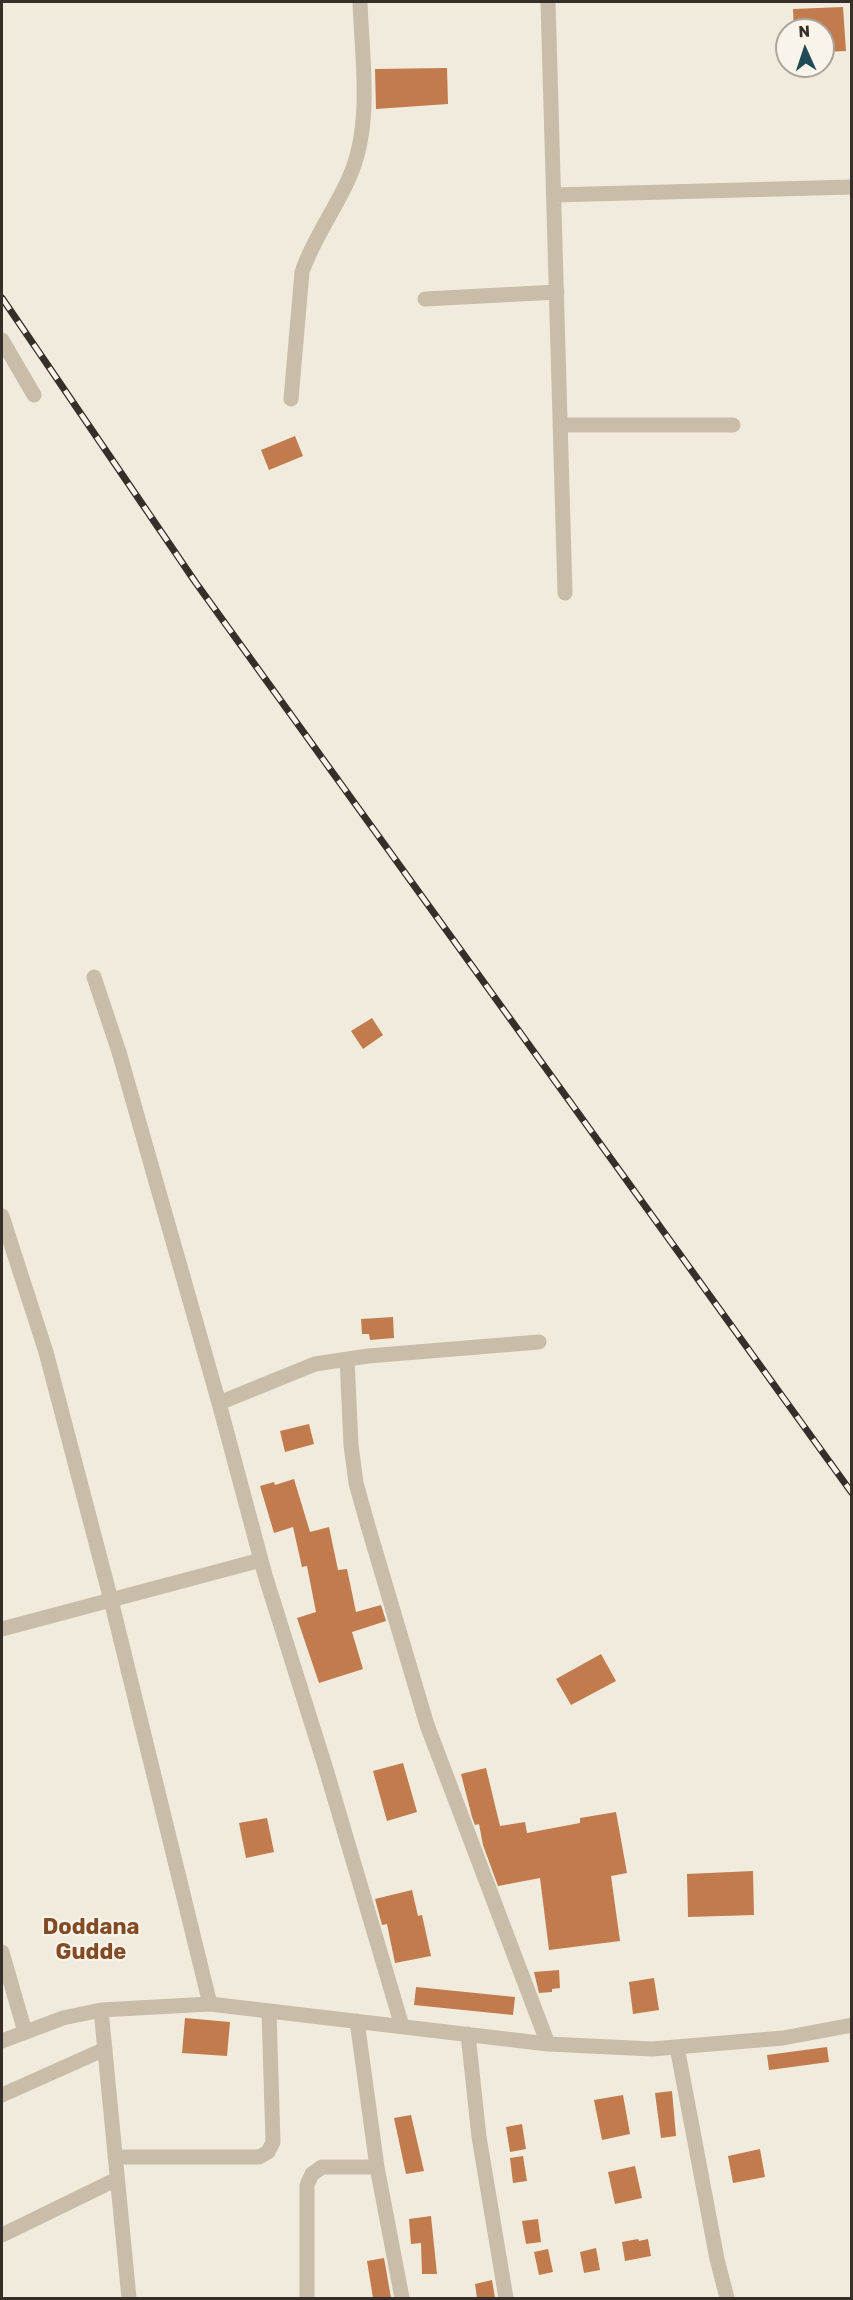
<!DOCTYPE html>
<html>
<head>
<meta charset="utf-8">
<style>
  body { margin:0 }
  #map { position:relative; width:853px; height:2300px; overflow:hidden; background:#f1ebdd; font-family:Rubik,sans-serif }
  canvas { display:block }
  .frame { position:absolute; inset:0; border:3px solid #362f29; pointer-events:none }
  .north { position:absolute; left:775px; top:18px; width:60px; height:60px; box-sizing:border-box; background:#f9f4e9; border:2px solid #aba59c; border-radius:50%; rotate:357deg; font-size:16px; font-weight:700; line-height:24px; text-align:center; color:#362f29 }
  .north::after { content:''; display:block; margin:auto; width:21px; height:27px; background:#204a56; clip-path:polygon(50% 0,100% 100%,50% 72%,0 100%) }
</style>
</head>
<body>
<div id="map">
<canvas width="853" height="2300"></canvas>
<div class="frame"></div>
<div class="north">N</div>
</div>
<script>
const ctx = document.querySelector('canvas').getContext('2d');
ctx.lineJoin = 'round';
function fill(path, color) { ctx.fillStyle = color; ctx.fill(path, 'evenodd'); }
function stroke(path, color, width, dash) { ctx.strokeStyle = color; ctx.lineWidth = width; ctx.lineCap = dash ? 'butt' : 'round'; ctx.setLineDash(dash || []); ctx.stroke(path); }
function drawText(font, color, halo, rows, align = 'center') {
  ctx.font = font + ' Rubik,sans-serif'; ctx.lineWidth = 4.5; ctx.setLineDash([]); ctx.textBaseline = 'middle'; ctx.strokeStyle = halo; ctx.fillStyle = color; for (const [text, x, y, turn = 0] of rows) {
    ctx.save(); ctx.translate(x, y); ctx.rotate((+turn || 0) * Math.PI / 180); ctx.textAlign = isNaN(turn) ? turn : align; if (halo) ctx.strokeText(text, 0, 0); ctx.fillText(text, 0, 0); ctx.restore();
  }
}
fill(new Path2D(`
  M 843,7 L 846,51 L 823,52 L 823,30 L 794,30 L 793,9 Z
  M 447,68 L 448,104 L 376,109 L 375,69 Z
  M 295,436 L 303,456 L 269,470 L 261,450 Z
  M 372,1018 L 383,1035 L 363,1049 L 351,1031 Z
  M 393,1317 L 394,1338 L 370,1340 L 369,1334 L 362,1334 L 361,1319 Z
  M 309,1424 L 314,1444 L 285,1452 L 280,1431 Z
  M 294,1479 L 310,1532 L 329,1527 L 338,1570 L 347,1569 L 356,1612 L 381,1605 L 386,1621 L 352,1632 L 363,1669 L 319,1683 L 297,1618 L 316,1612 L 307,1566 L 302,1567 L 293,1527 L 274,1533 L 260,1486 L 274,1482 L 275,1485 Z
  M 601,1654 L 616,1681 L 571,1705 L 556,1679 Z
  M 403,1763 L 417,1812 L 387,1821 L 373,1771 Z
  M 486,1768 L 500,1826 L 525,1822 L 527,1833 L 580,1823 L 580,1818 L 616,1812 L 627,1873 L 611,1876 L 620,1941 L 549,1950 L 540,1878 L 498,1886 L 483,1845 L 479,1824 L 475,1825 L 472,1817 L 461,1774 Z
  M 267,1818 L 274,1852 L 246,1858 L 239,1823 Z
  M 753,1871 L 754,1915 L 688,1917 L 687,1874 Z
  M 412,1890 L 418,1916 L 422,1915 L 431,1956 L 395,1963 L 387,1924 L 382,1925 L 375,1899 Z
  M 559,1970 L 560,1988 L 552,1989 L 552,1992 L 539,1993 L 534,1972 Z
  M 654,1978 L 659,2010 L 633,2014 L 629,1982 Z
  M 416,1987 L 515,1997 L 513,2015 L 414,2005 Z
  M 185,2018 L 230,2022 L 227,2056 L 182,2053 Z
  M 827,2047 L 829,2062 L 769,2070 L 767,2055 Z
  M 672,2091 L 676,2136 L 661,2138 L 655,2093 Z
  M 623,2095 L 630,2134 L 602,2140 L 594,2100 Z
  M 411,2115 L 424,2171 L 406,2174 L 394,2118 Z
  M 522,2124 L 526,2149 L 510,2152 L 506,2127 Z
  M 760,2149 L 765,2177 L 733,2183 L 728,2156 Z
  M 523,2156 L 527,2181 L 513,2183 L 510,2158 Z
  M 635,2166 L 642,2198 L 615,2204 L 608,2172 Z
  M 431,2216 L 437,2274 L 422,2274 L 421,2243 L 411,2244 L 409,2219 Z
  M 538,2219 L 541,2242 L 526,2244 L 522,2221 Z
  M 638,2239 L 639,2241 L 648,2239 L 651,2256 L 625,2261 L 622,2242 Z
  M 596,2248 L 600,2270 L 584,2273 L 580,2252 Z
  M 548,2249 L 553,2272 L 539,2275 L 534,2252 Z
  M 384,2258 L 391,2298 L 373,2298 L 367,2261 Z
  M 492,2280 L 495,2298 L 477,2298 L 475,2284 Z`), '#c17b4c');
stroke(new Path2D(`
  M 548,2 L 565,593
  M 554,195 L 852,187
  M 425,299 L 557,292
  M 2,340 L 34,395
  M 291,399 L 302,272 C 313,239 335,210 349,178 C 373,125 362,59 360,2
  M 560,425 L 733,425
  M 94,977 L 119,1052 L 219,1403 L 265,1575 L 325,1766 L 402,2026
  M 2,1216 L 46,1352 L 111,1600 L 210,2004
  M 347,1359 L 351,1445 L 356,1483 L 368,1526 L 427,1725 L 548,2044
  M 219,1403 L 315,1364 L 368,1356 L 539,1342
  M 2,1629 L 261,1560
  M 2,1952 L 25,2032
  M 101,2010 L 129,2298
  M 357,2021 L 377,2167 L 402,2298
  M 468,2034 L 479,2137 L 506,2298
  M 2,2041 L 63,2018 L 101,2010 L 210,2004 L 548,2044 L 652,2049 L 783,2038 L 852,2025
  M 677,2047 L 717,2259 L 727,2298
  M 2,2095 L 105,2049
  M 115,2157 L 259,2157 L 268,2152 L 273,2142 L 269,2011
  M 2,2235 L 117,2179
  M 307,2298 L 307,2185 L 312,2174 L 322,2167 L 377,2167`), '#c9bda9', 15);
const rail = new Path2D(`
  M 2,298 L 196,583 L 852,1493`);
stroke(rail, '#362f29', 7);
stroke(rail, '#f9f4e9', 4.5, [14]);
drawText('bold 22px', '#824b25', '#f9f4e9', [
  ["Doddana",91,1928],
  ["Gudde",91,1953]
]);
</script>
</body>
</html>
